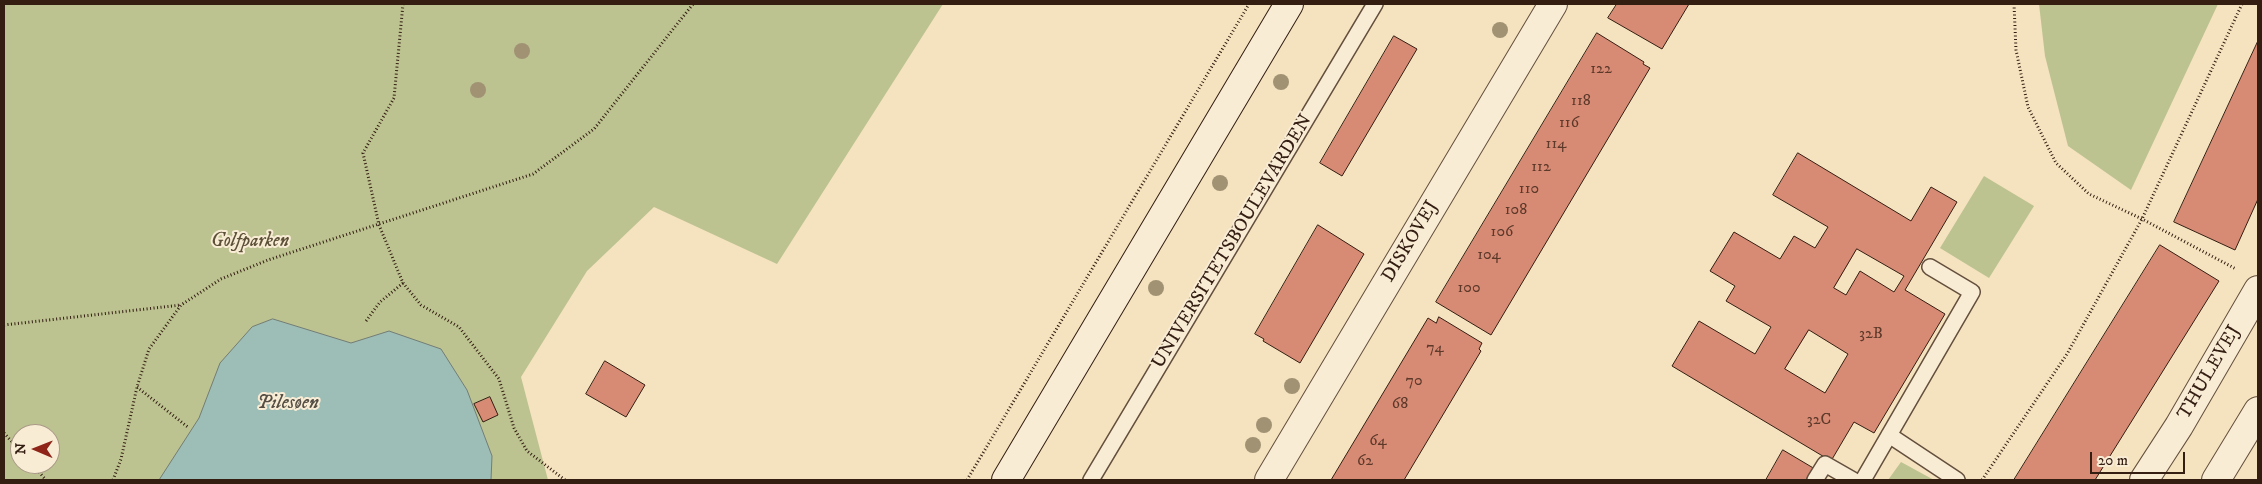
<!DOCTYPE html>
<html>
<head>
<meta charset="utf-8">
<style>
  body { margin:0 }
  #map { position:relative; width:2262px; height:484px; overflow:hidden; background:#f5e2be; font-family:"IM FELL DW Pica",serif }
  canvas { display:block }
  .frame { position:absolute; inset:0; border:5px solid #341e12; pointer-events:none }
  .north { position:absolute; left:10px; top:424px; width:50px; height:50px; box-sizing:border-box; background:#f8ecd5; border:1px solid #aa9a87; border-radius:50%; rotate:271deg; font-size:14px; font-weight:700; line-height:20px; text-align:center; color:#341e12 }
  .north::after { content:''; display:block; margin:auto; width:18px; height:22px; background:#8f2418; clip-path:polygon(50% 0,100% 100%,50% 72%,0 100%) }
  .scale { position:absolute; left:2090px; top:452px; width:95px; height:22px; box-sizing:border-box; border:2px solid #341e12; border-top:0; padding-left:6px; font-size:15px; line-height:18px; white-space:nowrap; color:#341e12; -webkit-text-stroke:4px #f8ecd5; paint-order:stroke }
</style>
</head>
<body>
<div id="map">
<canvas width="2262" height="484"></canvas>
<div class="frame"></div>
<div class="north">N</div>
<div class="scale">20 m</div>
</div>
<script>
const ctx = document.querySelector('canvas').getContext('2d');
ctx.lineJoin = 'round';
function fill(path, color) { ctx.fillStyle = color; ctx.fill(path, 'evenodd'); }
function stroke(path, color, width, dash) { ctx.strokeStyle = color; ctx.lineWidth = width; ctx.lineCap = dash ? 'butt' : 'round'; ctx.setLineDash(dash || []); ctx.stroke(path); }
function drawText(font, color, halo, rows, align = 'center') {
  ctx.font = font + ' "IM FELL DW Pica",serif'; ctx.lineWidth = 4; ctx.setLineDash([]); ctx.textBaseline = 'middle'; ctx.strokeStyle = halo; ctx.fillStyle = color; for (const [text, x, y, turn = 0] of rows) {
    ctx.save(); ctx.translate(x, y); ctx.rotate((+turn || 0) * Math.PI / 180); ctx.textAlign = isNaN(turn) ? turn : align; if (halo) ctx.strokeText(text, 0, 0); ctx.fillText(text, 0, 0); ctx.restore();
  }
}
fill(new Path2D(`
  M 4,4 L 943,4 L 777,264 L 654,207 L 587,271 L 521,377 L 548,480 L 4,480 ZM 20,434 L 50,434 L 50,464 L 20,464 Z
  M 2039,4 L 2218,4 L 2131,190 L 2068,146 L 2045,56 Z
  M 1984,176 L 2034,206 L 1989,278 L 1940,248 Z
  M 1901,462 L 1934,480 L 1888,480 Z`), '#bcc391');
const water = new Path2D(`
  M 273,319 L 351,343 L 389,331 L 441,349 L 467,390 L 492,456 L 491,480 L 159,480 L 199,418 L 220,363 L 252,327 Z`);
fill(water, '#9dbdb7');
stroke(water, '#737d75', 1);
const building = new Path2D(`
  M 1617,4 L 1689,4 L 1662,49 L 1608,18 Z
  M 1597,33 L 1644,62 L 1643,64 L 1650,68 L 1491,335 L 1436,302 Z
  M 1394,36 L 1417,49 L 1342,176 L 1320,163 Z
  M 2258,41 L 2258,199 L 2235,250 L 2174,222 Z
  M 1798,153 L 1911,221 L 1931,187 L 1957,202 L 1905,290 L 1945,314 L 1874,433 L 1854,422 L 1831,461 L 1672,366 L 1699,321 L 1755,354 L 1771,327 L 1726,301 L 1735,286 L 1710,271 L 1734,232 L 1780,259 L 1794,236 L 1815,248 L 1828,227 L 1773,195 ZM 1857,249 L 1904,276 L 1894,292 L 1860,271 L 1846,295 L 1834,288 ZM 1809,330 L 1848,354 L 1825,393 L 1785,369 Z
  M 1318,225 L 1364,254 L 1300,363 L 1263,341 L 1264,339 L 1255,334 Z
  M 2160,245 L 2219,281 L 2095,480 L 2014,480 Z
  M 1439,317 L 1482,343 L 1479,349 L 1481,351 L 1404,480 L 1331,480 L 1428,318 L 1436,323 Z
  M 605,361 L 645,385 L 626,417 L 586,394 Z
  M 490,397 L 498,415 L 483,422 L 474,404 Z
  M 1783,450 L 1815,469 L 1808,480 L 1766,480 Z`);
fill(building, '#d78a74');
stroke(building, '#341e12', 1);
const lane = new Path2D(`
  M 1889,435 L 1957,480
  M 1091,480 L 1375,4
  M 1815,480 L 1825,464 L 1853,480
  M 1863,480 L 1972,292 L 1930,267`);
const street = new Path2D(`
  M 1269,480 L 1553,4
  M 2144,480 L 2179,426 L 2258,290
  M 2216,480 L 2258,411`);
const secondary = new Path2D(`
  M 1006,480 L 1289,4`);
stroke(lane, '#644f3d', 18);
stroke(street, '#644f3d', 30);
stroke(secondary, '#341e12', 30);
stroke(new Path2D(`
  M 403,4 L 394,98 L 363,153 L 379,225 L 403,283 L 421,305 L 459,327 L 499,379 L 514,428 L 527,451 L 565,480
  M 2014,4 L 2016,50 L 2028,107 L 2056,163 L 2089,194 L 2142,219 L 2236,269
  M 366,321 L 380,302 L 403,283
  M 4,325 L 181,305
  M 137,387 L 189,428
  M 4,433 L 20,451
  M 32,464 L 46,480
  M 113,480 L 121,459 L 137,387 L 149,349 L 181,305 L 221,279 L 268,260 L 533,174 L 594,129 L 693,4
  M 967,480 L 1249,4
  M 1982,480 L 2067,354 L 2142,219 L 2242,4`), '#341e12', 3, [1, 2.5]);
stroke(lane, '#f8ecd5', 15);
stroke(street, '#f8ecd5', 28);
stroke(secondary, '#f8ecd5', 28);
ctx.fillStyle = '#a19274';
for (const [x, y] of [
  [1500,30],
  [522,51],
  [1281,82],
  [478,90],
  [1220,183],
  [1156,288],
  [1292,386],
  [1264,425],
  [1253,445]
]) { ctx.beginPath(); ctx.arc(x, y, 8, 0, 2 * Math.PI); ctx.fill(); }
drawText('16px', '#5d392a', null, [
  ["122",1601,70],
  ["118",1581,102],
  ["116",1569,124],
  ["114",1556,145],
  ["112",1541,168],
  ["110",1529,190],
  ["108",1516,211],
  ["106",1502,233],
  ["104",1489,256],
  ["100",1469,289],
  ["32B",1871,335],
  ["74",1435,349],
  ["70",1414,382],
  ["68",1400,405],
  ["32C",1819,421],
  ["64",1378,442],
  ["62",1365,462]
]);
drawText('italic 19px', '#5d5038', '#f8ecd5', [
  ["Golfparken",250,242]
]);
drawText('19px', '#341e12', '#f8ecd5', [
  ["UNIVERSITETSBOULEVARDEN",1233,242,-59],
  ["DISKOVEJ",1411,242,-59],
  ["THULEVEJ",2210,373,-60]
]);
drawText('italic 20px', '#544e44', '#f8ecd5', [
  ["Pilesøen",288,404]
]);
</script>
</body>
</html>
